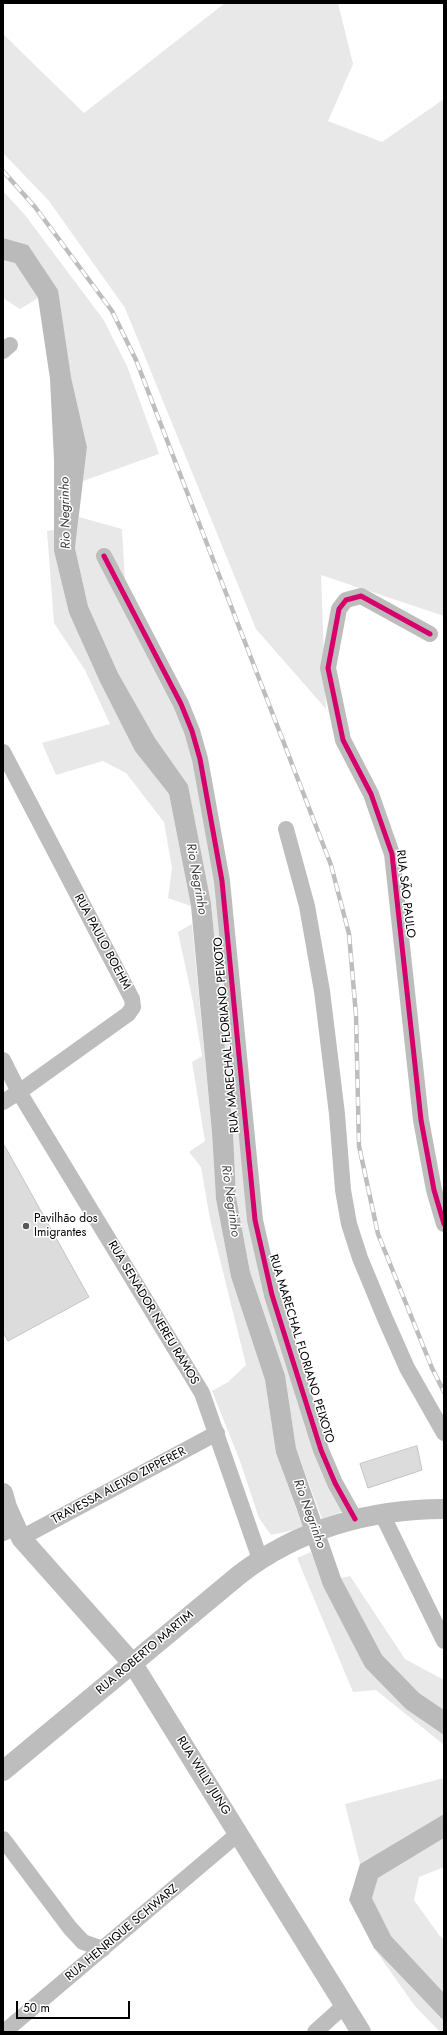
<!DOCTYPE html>
<html>
<head>
<meta charset="utf-8">
<style>
  body { margin:0 }
  #map { position:relative; width:447px; height:2035px; overflow:hidden; background:#fff; font-family:Jost,sans-serif }
  canvas { display:block }
  .frame { position:absolute; inset:0; border:4px solid #000; pointer-events:none }
  .scale { position:absolute; left:16px; top:2001px; width:114px; height:18px; box-sizing:border-box; border:2px solid #000; border-top:0; padding-left:5px; font-size:12px; line-height:14px; white-space:nowrap; color:#000; -webkit-text-stroke:3px #fff; paint-order:stroke }
</style>
</head>
<body>
<div id="map">
<canvas width="447" height="2035"></canvas>
<div class="frame"></div>
<div class="scale">50 m</div>
</div>
<script>
const ctx = document.querySelector('canvas').getContext('2d');
ctx.lineJoin = 'round';
function fill(path, color) { ctx.fillStyle = color; ctx.fill(path, 'evenodd'); }
function stroke(path, color, width, dash) { ctx.strokeStyle = color; ctx.lineWidth = width; ctx.lineCap = dash ? 'butt' : 'round'; ctx.setLineDash(dash || []); ctx.stroke(path); }
function drawText(font, color, halo, rows, align = 'center') {
  ctx.font = font + ' Jost,sans-serif'; ctx.lineWidth = 3; ctx.setLineDash([]); ctx.textBaseline = 'middle'; ctx.strokeStyle = halo; ctx.fillStyle = color; for (const [text, x, y, turn = 0] of rows) {
    ctx.save(); ctx.translate(x, y); ctx.rotate((+turn || 0) * Math.PI / 180); ctx.textAlign = isNaN(turn) ? turn : align; if (halo) ctx.strokeText(text, 0, 0); ctx.fillText(text, 0, 0); ctx.restore();
  }
}
fill(new Path2D(`
  M 225,3 L 338,3 L 353,64 L 328,121 L 382,142 L 444,99 L 444,616 L 321,575 L 326,709 L 256,629 L 125,308 L 49,201 L 3,153 L 3,34 L 84,113 Z
  M 3,191 L 25,215 L 103,319 L 127,366 L 159,454 L 83,481 L 87,447 L 71,377 L 28,245 L 3,238 Z
  M 3,260 L 15,263 L 38,298 L 20,309 L 3,298 Z
  M 79,517 L 122,529 L 126,598 L 200,759 L 262,1254 L 349,1509 L 322,1519 L 296,1448 L 285,1375 L 250,1272 L 236,1197 L 233,1132 L 211,903 L 188,785 L 155,738 L 118,673 L 88,606 L 75,548 Z
  M 54,530 L 54,551 L 69,613 L 100,682 L 135,751 L 169,794 L 191,906 L 168,898 L 172,868 L 164,822 L 126,773 L 103,761 L 56,775 L 42,743 L 110,724 L 85,670 L 54,623 L 47,531 Z
  M 192,924 L 212,1133 L 216,1199 L 231,1277 L 265,1380 L 276,1453 L 303,1528 L 271,1535 L 259,1518 L 240,1461 L 212,1391 L 228,1382 L 246,1365 L 210,1219 L 201,1167 L 189,1152 L 205,1141 L 192,1062 L 202,1056 L 193,1002 L 178,932 Z
  M 311,1552 L 323,1586 L 344,1625 L 444,1735 L 444,1745 L 376,1690 L 353,1692 L 297,1558 Z
  M 350,1576 L 405,1659 L 444,1680 L 444,1710 L 419,1693 L 382,1655 L 341,1578 Z
  M 444,1778 L 444,1814 L 360,1864 L 345,1804 Z
  M 444,1838 L 444,1867 L 419,1877 L 414,1900 L 439,1935 L 444,1939 L 444,1993 L 391,1936 L 372,1898 L 378,1878 Z
  M 374,1948 L 444,2021 L 444,2032 L 440,2032 L 414,2005 Z`), '#e8e8e8');
fill(new Path2D(`
  M 3,238 L 28,245 L 58,290 L 71,377 L 87,447 L 75,548 L 88,606 L 118,673 L 155,738 L 188,785 L 211,903 L 233,1132 L 236,1197 L 250,1272 L 285,1375 L 296,1448 L 341,1578 L 382,1655 L 419,1693 L 444,1710 L 444,1735 L 406,1709 L 365,1667 L 323,1586 L 297,1510 L 276,1453 L 265,1380 L 231,1277 L 216,1199 L 212,1133 L 191,906 L 169,794 L 135,751 L 100,682 L 69,613 L 54,551 L 54,460 L 50,379 L 38,298 L 15,263 L 3,260 Z
  M 444,1814 L 444,1838 L 378,1878 L 372,1898 L 391,1936 L 444,1993 L 444,2021 L 374,1948 L 349,1900 L 360,1864 Z`), '#bababa');
const building = new Path2D(`
  M 3,1143 L 89,1297 L 8,1341 L 3,1332 Z
  M 417,1446 L 422,1470 L 368,1488 L 360,1464 Z`);
fill(building, '#dcdcdc');
stroke(building, '#c4c4c4', 1);
stroke(new Path2D(`
  M 3,351 L 10,345
  M 104,556 L 181,704 L 192,731 L 200,759 L 222,881 L 255,1220 L 272,1295 L 321,1450 L 335,1483 L 355,1519
  M 430,634 L 361,596 L 346,600 L 339,609 L 328,668 L 343,740 L 371,794 L 392,854 L 421,1120 L 434,1190 L 444,1224
  M 3,752 L 132,999 L 133,1007 L 128,1014 L 19,1092 L 3,1102
  M 286,829 L 307,906 L 322,991 L 337,1114 L 343,1190 L 349,1224 L 360,1258 L 384,1316 L 407,1368 L 444,1433
  M 3,1060 L 19,1092 L 202,1393 L 260,1559
  M 382,1514 L 444,1641
  M 3,1533 L 15,1527
  M 21,1538 L 217,1433
  M 3,1839 L 70,1928 L 83,1942 L 103,1949
  M 4,2032 L 239,1833
  M 315,2032 L 345,2005`), '#bdbdbd', 16);
stroke(new Path2D(`
  M 3,1493 L 7,1507 L 21,1538 L 133,1664 L 361,2032
  M 3,1771 L 239,1575 C 298,1529 370,1509 444,1509`), '#bdbdbd', 20);
const rail = new Path2D(`
  M 3,171 L 35,207 L 112,311 L 136,360 L 331,865 L 349,934 L 356,1015 L 359,1146 L 378,1234 L 432,1368 L 444,1392`);
stroke(rail, '#bdbdbd', 4.5);
stroke(rail, '#fff', 3, [9]);
stroke(new Path2D(`
  M 104,556 L 181,704 L 192,731 L 200,759 L 222,881 L 255,1220 L 272,1295 L 321,1450 L 335,1483 L 355,1519
  M 430,634 L 361,596 L 346,600 L 339,609 L 328,668 L 343,740 L 371,794 L 392,854 L 421,1120 L 434,1190 L 444,1224`), '#d6006c', 5);
for (const [x, y, r, color] of [
  [26,1226,4,"#595959"]
]) { const dot = new Path2D(); dot.arc(x, y, r, 0, 2 * Math.PI); ctx.fillStyle = color; ctx.fill(dot); stroke(dot, '#fff', 1.5); }
drawText('12px', '#000', '#fff', [
  ["RUA SÃO PAULO",405,894,83],
  ["RUA PAULO BOEHM",102,942,62],
  ["RUA MARECHAL FLORIANO PEIXOTO",227,1035,-95],
  ["RUA SENADOR NEREU RAMOS",153,1313,59],
  ["RUA MARECHAL FLORIANO PEIXOTO",301,1349,73],
  ["TRAVESSA ALEIXO ZIPPERER",119,1486,-28],
  ["RUA ROBERTO MARTIM",145,1653,-40],
  ["RUA WILLY JUNG",203,1776,58],
  ["RUA HENRIQUE SCHWARZ",122,1933,-40]
]);
drawText('12px', '#000', '#fff', [
  ["Pavilhão dos",34,1219],
  ["Imigrantes",34,1233]
], 'left');
drawText('italic 13px', '#3e3e3e', '#fff', [
  ["Rio Negrinho",66,513,-91],
  ["Rio Negrinho",196,879,80],
  ["Rio Negrinho",230,1201,82],
  ["Rio Negrinho",309,1514,70]
]);
</script>
</body>
</html>
